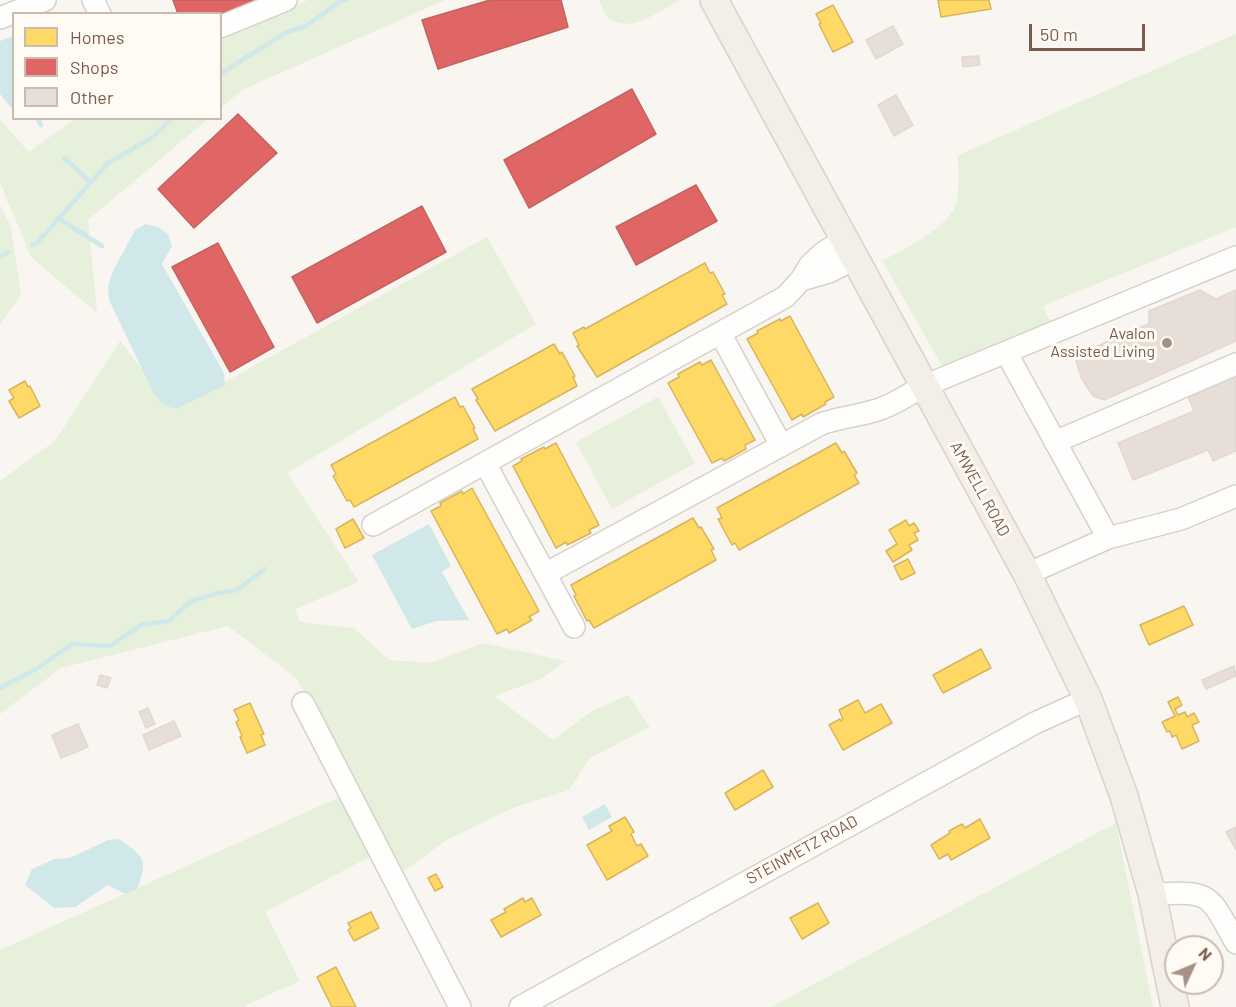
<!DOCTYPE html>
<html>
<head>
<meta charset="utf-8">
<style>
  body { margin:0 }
  #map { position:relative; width:1236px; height:1007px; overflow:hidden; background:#f9f5f0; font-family:Barlow,sans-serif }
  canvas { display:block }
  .legend { position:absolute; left:12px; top:12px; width:210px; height:108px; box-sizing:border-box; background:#fffaf3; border:2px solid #cabbb1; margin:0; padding:8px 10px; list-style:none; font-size:18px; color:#7a5c4d }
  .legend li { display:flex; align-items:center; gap:12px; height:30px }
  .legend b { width:30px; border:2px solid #cabbb1 }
  .north { position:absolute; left:1164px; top:935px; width:60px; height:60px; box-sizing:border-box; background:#fffaf3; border:2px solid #cabbb1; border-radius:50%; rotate:46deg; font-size:16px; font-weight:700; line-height:24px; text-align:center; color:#7a5c4d }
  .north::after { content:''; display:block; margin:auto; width:21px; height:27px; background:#a69286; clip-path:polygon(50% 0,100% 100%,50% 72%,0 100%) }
  .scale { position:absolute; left:1029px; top:24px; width:116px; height:27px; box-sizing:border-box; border:3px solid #7a5c4d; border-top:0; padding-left:8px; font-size:18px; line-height:21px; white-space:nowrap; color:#7a5c4d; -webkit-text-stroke:4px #fffaf3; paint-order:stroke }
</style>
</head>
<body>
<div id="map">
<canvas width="1236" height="1007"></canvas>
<ul class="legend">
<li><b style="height:16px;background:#ffd966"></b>Homes</li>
<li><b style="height:16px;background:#e06666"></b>Shops</li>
<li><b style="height:16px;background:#e6ded7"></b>Other</li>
</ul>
<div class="north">N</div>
<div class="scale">50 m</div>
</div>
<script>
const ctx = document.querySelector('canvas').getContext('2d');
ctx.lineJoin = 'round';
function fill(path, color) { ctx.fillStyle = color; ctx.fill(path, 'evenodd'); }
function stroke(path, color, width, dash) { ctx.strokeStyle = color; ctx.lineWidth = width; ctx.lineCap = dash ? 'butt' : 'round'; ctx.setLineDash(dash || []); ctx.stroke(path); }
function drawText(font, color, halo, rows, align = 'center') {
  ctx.font = font + ' Barlow,sans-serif'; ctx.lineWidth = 6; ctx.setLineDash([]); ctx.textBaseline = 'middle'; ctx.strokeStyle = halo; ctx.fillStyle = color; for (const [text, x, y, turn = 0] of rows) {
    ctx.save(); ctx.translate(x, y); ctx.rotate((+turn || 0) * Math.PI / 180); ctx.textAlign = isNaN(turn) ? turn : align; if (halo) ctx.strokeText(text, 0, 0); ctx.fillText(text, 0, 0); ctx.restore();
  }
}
fill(new Path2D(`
  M 308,0 L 445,0 L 242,90 L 221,108 L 221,36 Z
  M 599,0 L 680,0 C 661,10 628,36 608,17 C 604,13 601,5 599,0 Z
  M 1236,34 L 1236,227 L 1043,306 L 1051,323 L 950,364 L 942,366 L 882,260 C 902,253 953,224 957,201 C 959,186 958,170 958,155 Z
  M 74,119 L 208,119 L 88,220 L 97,313 L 31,257 L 0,182 L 0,120 L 29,152 Z
  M 0,205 L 11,227 L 21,295 L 0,324 Z
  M 487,237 L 536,324 L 287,473 L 359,582 L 295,609 L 300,622 L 354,628 L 389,660 L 430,663 L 483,643 L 565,661 L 541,679 L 494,696 L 553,740 L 592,711 L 628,695 L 650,727 L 590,758 L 569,790 L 513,808 L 448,839 L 404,871 L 296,678 L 228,626 L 61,668 L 0,714 L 0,481 L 55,441 L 120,341 L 174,410 Z
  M 658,397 L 695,463 L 612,509 L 576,442 Z
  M 342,796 L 371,856 L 265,912 L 300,981 L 246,1005 L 247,1007 L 0,1007 L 0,950 Z
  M 1116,823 L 1153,1007 L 771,1007 Z`), '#e7f0db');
fill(new Path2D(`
  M 13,36 L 14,36 L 13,110 L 0,94 L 0,41 Z
  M 146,224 L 158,227 L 168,234 L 172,246 L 162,264 L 224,373 L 225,385 L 176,409 L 164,405 L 154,394 L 109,300 L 108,286 L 112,273 L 135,230 Z
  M 429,524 L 451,566 L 442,572 L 469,620 L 436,621 L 412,629 L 372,555 Z
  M 605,804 L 612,817 L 589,830 L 582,817 Z
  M 119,839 C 144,857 149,859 137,889 L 125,894 L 108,885 L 75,907 L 54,908 L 25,885 L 32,869 L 55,859 L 70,858 L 108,840 Z`), '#d0e8ea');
const homes = new Path2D(`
  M 938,0 L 989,0 L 991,9 L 941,17 Z
  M 833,5 L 853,42 L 833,52 L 819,24 L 821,23 L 816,14 Z
  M 705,263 L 710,273 L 713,272 L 725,294 L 722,295 L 727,304 L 597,377 L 577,346 L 579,345 L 573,333 L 584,327 L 585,329 Z
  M 790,316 L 834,397 L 825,402 L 826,404 L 803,417 L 802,414 L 792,420 L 747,339 L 758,333 L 757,331 L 780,319 L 781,321 Z
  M 554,344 L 560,354 L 562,352 L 575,376 L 573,377 L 577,386 L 495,431 L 476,400 L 478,399 L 472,389 Z
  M 711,360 L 755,440 L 745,445 L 746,449 L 724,461 L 722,458 L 712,463 L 668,383 L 679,377 L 678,374 L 700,362 L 702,365 Z
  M 25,381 L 28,387 L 30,386 L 40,406 L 19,418 L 9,401 L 14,398 L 9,390 Z
  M 455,397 L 460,407 L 463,406 L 475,428 L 473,429 L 478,439 L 354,507 L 350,500 L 347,501 L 333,476 L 336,474 L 331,465 Z
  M 556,443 L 599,525 L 589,530 L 591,533 L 567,545 L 566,542 L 556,548 L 513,466 L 522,461 L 521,459 L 544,447 L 545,449 Z
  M 836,443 L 842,453 L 844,451 L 857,473 L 854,475 L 859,483 L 739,550 L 735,543 L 732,545 L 718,519 L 722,518 L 717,508 Z
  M 472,488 L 539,611 L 529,617 L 532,620 L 509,633 L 507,629 L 497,634 L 431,511 L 441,506 L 440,503 L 462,491 L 463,494 Z
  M 693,518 L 699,528 L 701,527 L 714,549 L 711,550 L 716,560 L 594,628 L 589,620 L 587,621 L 574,596 L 576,595 L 571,585 Z
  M 353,519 L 364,538 L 345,548 L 336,529 Z
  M 906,520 L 909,526 L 914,523 L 919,531 L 914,533 L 918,540 L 909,545 L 912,550 L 893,562 L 886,551 L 897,544 L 889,530 Z
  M 908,559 L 915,573 L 901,580 L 894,566 Z
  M 1184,606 L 1193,625 L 1149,645 L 1140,625 Z
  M 981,649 L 991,668 L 943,693 L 933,675 Z
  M 1178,697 L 1182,705 L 1175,709 L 1178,715 L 1185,712 L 1187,717 L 1194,713 L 1199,722 L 1192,725 L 1199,741 L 1182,749 L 1176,735 L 1172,737 L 1170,731 L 1167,732 L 1162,722 L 1175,716 L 1168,702 Z
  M 858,700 L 865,713 L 881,704 L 892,723 L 843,750 L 829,725 L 840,719 L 841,721 L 843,719 L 839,710 Z
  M 250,703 L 264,734 L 261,735 L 265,745 L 247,753 L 240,737 L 242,736 L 236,722 L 239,720 L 234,710 Z
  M 763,770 L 773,787 L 735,810 L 725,793 Z
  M 625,817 L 634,832 L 631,834 L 637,846 L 641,844 L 648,856 L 607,880 L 587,845 L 612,831 L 609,826 Z
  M 980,819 L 990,838 L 951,860 L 948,854 L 939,859 L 931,845 L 950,833 L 949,831 L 962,824 L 965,828 Z
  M 436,874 L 443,887 L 435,891 L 428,878 Z
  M 523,898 L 525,902 L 532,898 L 541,915 L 501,937 L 491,920 L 506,912 L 504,909 Z
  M 818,903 L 829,923 L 802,939 L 790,918 Z
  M 371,912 L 379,928 L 354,941 L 348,930 L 351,928 L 348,923 Z
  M 336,967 L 356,1007 L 332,1007 L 317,977 Z`);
fill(homes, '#ffd966');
stroke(homes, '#d7b45e', 1.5);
const shops = new Path2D(`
  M 173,0 L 273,0 L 220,22 L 220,14 L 178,14 Z
  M 490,0 L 561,0 L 568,27 L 438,69 L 422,20 Z
  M 632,89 L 656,134 L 529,208 L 504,160 Z
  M 238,114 L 277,153 L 194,228 L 158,189 Z
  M 696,185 L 717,221 L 636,265 L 616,227 Z
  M 422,206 L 446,252 L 317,323 L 292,277 Z
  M 218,243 L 274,347 L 230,372 L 172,267 Z`);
fill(shops, '#e06666');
stroke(shops, '#c1635e', 1.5);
stroke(new Path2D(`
  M 220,74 L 285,33 L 306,26 L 339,2 L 346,0
  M 37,118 L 41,125
  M 64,158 L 77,169 L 91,183
  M 58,218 L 102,246
  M 32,245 L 37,243 L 108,163 L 153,137 L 172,118
  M 0,257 L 8,252
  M 0,688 L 38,668 L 72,644 L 110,646 L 141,625 L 169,621 L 191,601 L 219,593 L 237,590 L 265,569`), '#d0e8ea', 4.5);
const building = new Path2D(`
  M 893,26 L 903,44 L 876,59 L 866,40 Z
  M 979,56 L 980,65 L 963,67 L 962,57 Z
  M 896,95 L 913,125 L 894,136 L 878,105 Z
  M 1200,290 L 1216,299 L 1236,290 L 1236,341 L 1104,400 L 1093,396 L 1081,377 L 1075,357 L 1127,332 L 1149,324 L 1149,311 Z
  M 1236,373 L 1236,451 L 1213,461 L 1208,450 L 1133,480 L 1118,443 L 1194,411 L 1187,394 Z
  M 1234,666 L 1236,676 L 1206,689 L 1202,680 Z
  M 100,675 L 111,678 L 107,688 L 97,685 Z
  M 148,708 L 155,724 L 146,728 L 139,712 Z
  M 174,721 L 181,736 L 149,750 L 143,735 Z
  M 78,724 L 88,747 L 61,758 L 52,735 Z
  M 1236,827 L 1236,850 L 1226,832 Z`);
fill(building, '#e6ded7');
stroke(building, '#e2d8d2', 1.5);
const minor = new Path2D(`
  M 93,0 L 100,14
  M 0,18 L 45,0
  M 220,27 L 286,0
  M 801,280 L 829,272 L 854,259
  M 720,333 L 781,445
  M 1006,352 L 1108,538
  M 1055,442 L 1236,364
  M 485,463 L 574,627
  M 373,525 L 785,297 L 801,280 L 810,265 L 824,252 L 844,240
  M 545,574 L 821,424 C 840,417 859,416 877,410 C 894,405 909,394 924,386 L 1236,257
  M 1027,574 L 1108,538 L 1181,519 L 1236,496
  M 303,703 L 460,1007
  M 1152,894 C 1212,892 1207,891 1236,943
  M 520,1007 L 1035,723 L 1088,699`);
const major = new Path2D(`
  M 714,0 L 1027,574 L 1088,699 L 1124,796 L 1152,894 L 1175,1007`);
stroke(minor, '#d7d1cb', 24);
stroke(major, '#dad1cc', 30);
stroke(minor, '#fefefd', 21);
stroke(major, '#f3eee8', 27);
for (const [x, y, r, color] of [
  [1167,343,6,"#a69286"]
]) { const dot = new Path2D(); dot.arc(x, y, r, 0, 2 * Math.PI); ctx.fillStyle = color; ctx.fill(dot); stroke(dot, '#fffaf3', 2); }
drawText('16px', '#7a5c4d', '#fffaf3', [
  ["Avalon",1155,334],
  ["Assisted Living",1155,352]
], 'right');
drawText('16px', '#7a5c4d', '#fffaf3', [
  ["AMWELL ROAD",980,489,61],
  ["STEINMETZ ROAD",802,850,-29]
]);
</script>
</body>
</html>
